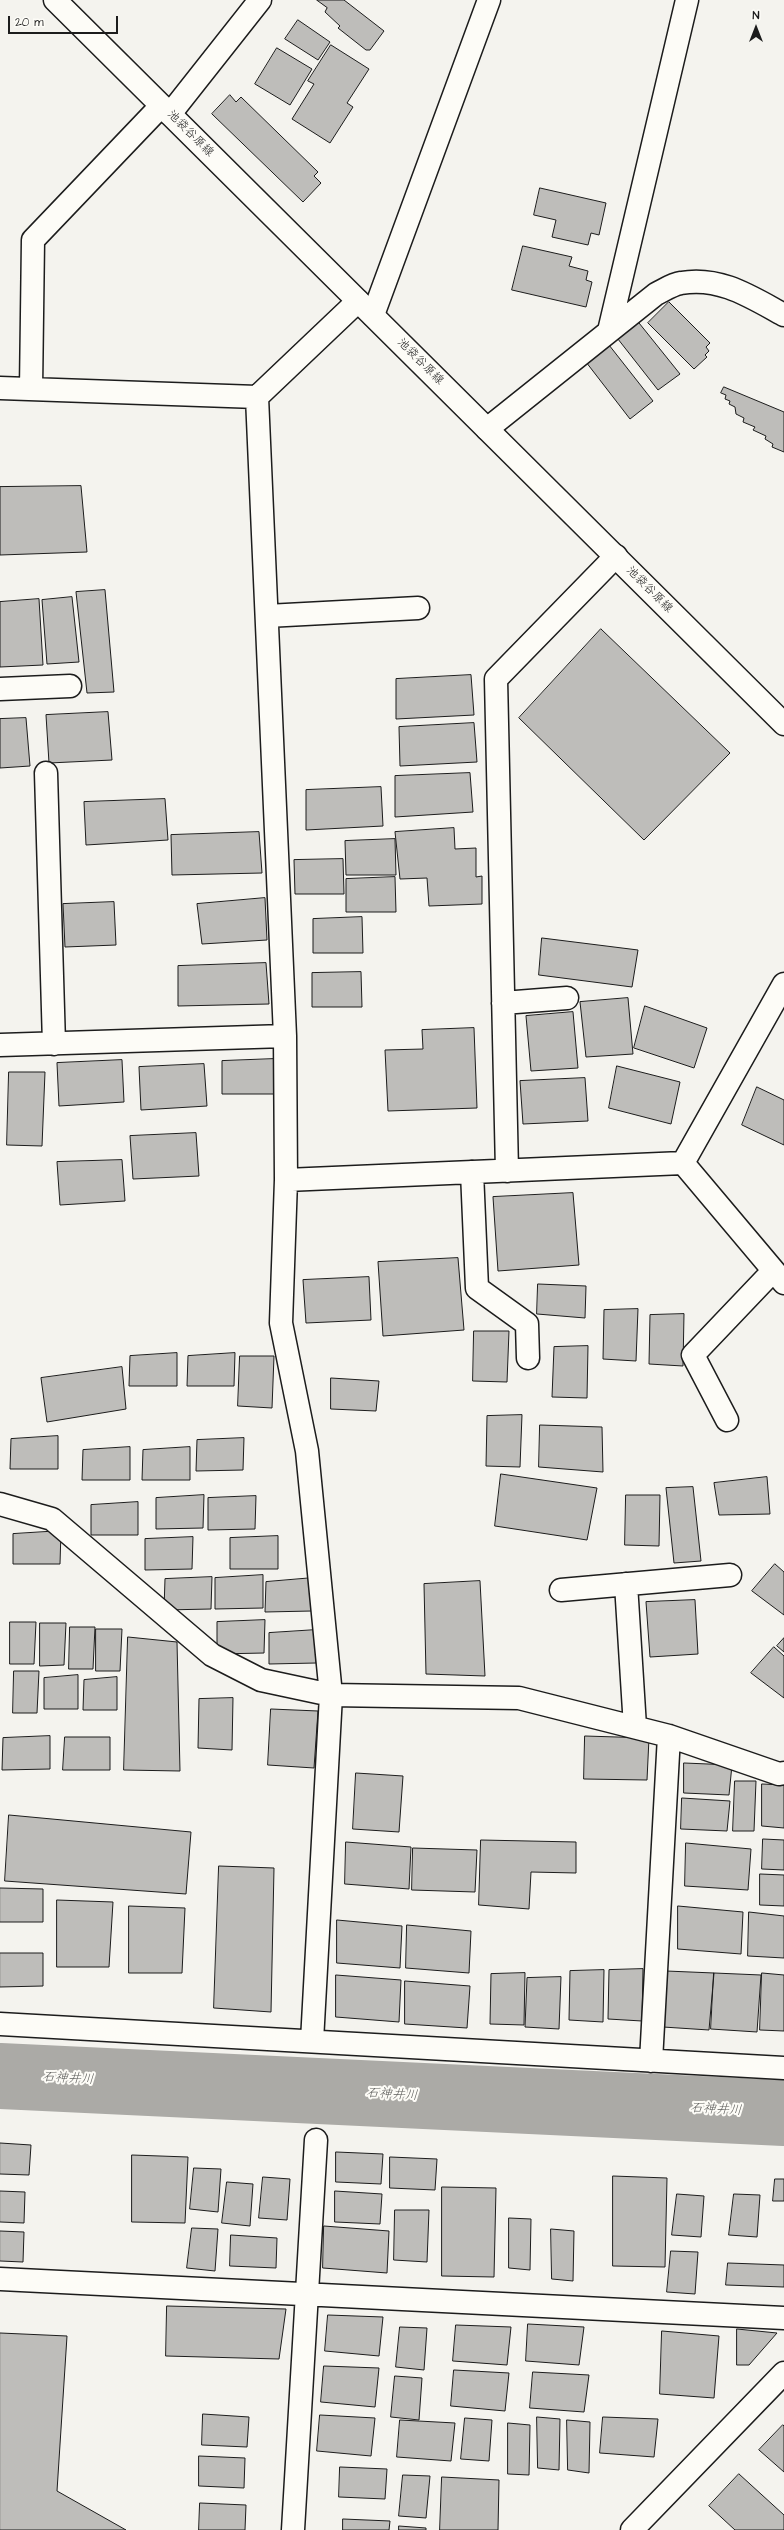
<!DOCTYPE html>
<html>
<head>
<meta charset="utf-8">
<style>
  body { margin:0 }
  #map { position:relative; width:784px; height:2530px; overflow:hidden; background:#f4f3ee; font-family:"Architects Daughter",sans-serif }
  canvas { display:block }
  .north { position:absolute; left:736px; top:8px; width:40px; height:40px; -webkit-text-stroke:3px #fdfcf7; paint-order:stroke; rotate:0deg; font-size:11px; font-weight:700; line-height:16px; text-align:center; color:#1c1c1c }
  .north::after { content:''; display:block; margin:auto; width:14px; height:18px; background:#1c1c1c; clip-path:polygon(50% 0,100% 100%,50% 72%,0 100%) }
  .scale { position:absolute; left:8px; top:16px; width:110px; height:18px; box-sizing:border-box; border:2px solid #1c1c1c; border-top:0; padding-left:5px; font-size:12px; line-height:14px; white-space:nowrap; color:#1c1c1c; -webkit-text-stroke:3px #fdfcf7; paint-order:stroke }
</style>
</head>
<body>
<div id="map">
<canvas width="784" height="2530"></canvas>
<div class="north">N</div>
<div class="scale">20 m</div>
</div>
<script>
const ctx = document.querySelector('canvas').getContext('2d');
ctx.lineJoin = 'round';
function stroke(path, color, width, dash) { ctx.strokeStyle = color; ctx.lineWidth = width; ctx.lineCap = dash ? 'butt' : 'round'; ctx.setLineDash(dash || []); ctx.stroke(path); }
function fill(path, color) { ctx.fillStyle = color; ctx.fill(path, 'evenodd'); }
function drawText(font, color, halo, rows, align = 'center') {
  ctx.font = font + ' "Architects Daughter","Klee One",sans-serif'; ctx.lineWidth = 4; ctx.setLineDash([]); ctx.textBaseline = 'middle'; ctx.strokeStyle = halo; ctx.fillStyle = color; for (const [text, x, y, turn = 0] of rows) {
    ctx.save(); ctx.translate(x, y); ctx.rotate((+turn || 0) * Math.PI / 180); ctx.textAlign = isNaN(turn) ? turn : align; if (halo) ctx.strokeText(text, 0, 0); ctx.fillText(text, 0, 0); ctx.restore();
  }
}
stroke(new Path2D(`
  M 0,2076 L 784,2113`), '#abaaa6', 66);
const building = new Path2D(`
  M 317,0 L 344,0 L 384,31 L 370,50 L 366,50 L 338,28 L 340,26 L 325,12 L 327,8 Z
  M 298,20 L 330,42 L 318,60 L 285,39 Z
  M 331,45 L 369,69 L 347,103 L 353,107 L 330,143 L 292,119 L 314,84 L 308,81 Z
  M 277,48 L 312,69 L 290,105 L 255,84 Z
  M 230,95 L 236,102 L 241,97 L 318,172 L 314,176 L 321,183 L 303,202 L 212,114 Z
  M 540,188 L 606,203 L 599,235 L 591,233 L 588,245 L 552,237 L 556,220 L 534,215 Z
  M 523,246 L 572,257 L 569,266 L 588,271 L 586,280 L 592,282 L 586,307 L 512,290 Z
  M 669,302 L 710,343 L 706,347 L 709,351 L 705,355 L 707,357 L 694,369 L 648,323 Z
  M 635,318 L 680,374 L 658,390 L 614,334 Z
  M 609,345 L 653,401 L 630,419 L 586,362 Z
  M 724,387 L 784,412 L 784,452 L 772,447 L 773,444 L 765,439 L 766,436 L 753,430 L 755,427 L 743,422 L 744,418 L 736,414 L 735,407 L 729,404 L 730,401 L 725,399 L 726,395 L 721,393 Z
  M 81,486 L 87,552 L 0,555 L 0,487 Z
  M 105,590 L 114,692 L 87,693 L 76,592 Z
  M 72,597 L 79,662 L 47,664 L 42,600 Z
  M 39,599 L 43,665 L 0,667 L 0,602 Z
  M 601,629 L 730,753 L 644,840 L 519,718 Z
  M 471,675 L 474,715 L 396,719 L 396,679 Z
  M 108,712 L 112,760 L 49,763 L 46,715 Z
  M 26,718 L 30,766 L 0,768 L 0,719 Z
  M 474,723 L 477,762 L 400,766 L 399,727 Z
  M 470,773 L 473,812 L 395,817 L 395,776 Z
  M 381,787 L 383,826 L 306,830 L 306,790 Z
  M 165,799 L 168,840 L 86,845 L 84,802 Z
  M 454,828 L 455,849 L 476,848 L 476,877 L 482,876 L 482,904 L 429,906 L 427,878 L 400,879 L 395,832 Z
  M 259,832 L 262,873 L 172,875 L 171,835 Z
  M 395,839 L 396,875 L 346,875 L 345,841 Z
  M 343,859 L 344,894 L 295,894 L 294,860 Z
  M 395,877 L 396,912 L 346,912 L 346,879 Z
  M 265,898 L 267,940 L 202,944 L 197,904 Z
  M 114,902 L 116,945 L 65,947 L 63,904 Z
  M 362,917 L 363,953 L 313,953 L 313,919 Z
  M 542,938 L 638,950 L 632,987 L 539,975 Z
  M 266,963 L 269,1004 L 178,1006 L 178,966 Z
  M 361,972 L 362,1007 L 312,1007 L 312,973 Z
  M 628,998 L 633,1054 L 586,1057 L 580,1002 Z
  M 645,1006 L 707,1028 L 694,1068 L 634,1048 Z
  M 573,1012 L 578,1068 L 531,1071 L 526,1016 Z
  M 474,1028 L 477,1108 L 388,1111 L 385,1050 L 423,1049 L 422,1030 Z
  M 274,1059 L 275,1094 L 222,1094 L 222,1061 Z
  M 122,1060 L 124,1102 L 59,1106 L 57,1063 Z
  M 204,1064 L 207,1106 L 141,1110 L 139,1067 Z
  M 617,1066 L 680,1082 L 671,1124 L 609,1108 Z
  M 9,1072 L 45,1072 L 42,1146 L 7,1145 Z
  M 585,1078 L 588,1121 L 523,1124 L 520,1081 Z
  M 757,1087 L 784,1100 L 784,1145 L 742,1125 Z
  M 196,1133 L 199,1176 L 133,1179 L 130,1136 Z
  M 122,1160 L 125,1201 L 60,1205 L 57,1162 Z
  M 573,1193 L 579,1265 L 498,1271 L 493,1197 Z
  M 458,1258 L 464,1330 L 383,1336 L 378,1262 Z
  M 369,1277 L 371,1320 L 306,1323 L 303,1280 Z
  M 538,1284 L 586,1286 L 585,1318 L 537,1314 Z
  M 638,1309 L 636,1361 L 603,1359 L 604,1310 Z
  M 684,1314 L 683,1366 L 649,1364 L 650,1315 Z
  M 474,1331 L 509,1331 L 507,1382 L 473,1381 Z
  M 588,1346 L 587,1398 L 552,1397 L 554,1347 Z
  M 177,1353 L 177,1386 L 129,1386 L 130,1356 Z
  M 235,1353 L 234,1386 L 187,1386 L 188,1356 Z
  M 240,1356 L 274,1356 L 272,1408 L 238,1406 Z
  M 122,1367 L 126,1409 L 47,1422 L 41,1378 Z
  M 331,1378 L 379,1381 L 376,1411 L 331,1409 Z
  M 522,1415 L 520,1467 L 486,1466 L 487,1416 Z
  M 540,1425 L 602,1427 L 603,1472 L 539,1467 Z
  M 58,1436 L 58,1469 L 10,1469 L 11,1439 Z
  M 244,1438 L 243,1470 L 196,1471 L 197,1440 Z
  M 130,1447 L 130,1480 L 82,1480 L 83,1450 Z
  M 190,1447 L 190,1480 L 142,1480 L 143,1450 Z
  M 501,1474 L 597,1488 L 587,1540 L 495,1526 Z
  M 767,1477 L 770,1514 L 719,1515 L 714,1483 Z
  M 693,1487 L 701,1561 L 674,1563 L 666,1488 Z
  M 204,1495 L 203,1528 L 156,1529 L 156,1498 Z
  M 626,1495 L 660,1495 L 659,1546 L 625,1545 Z
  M 256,1496 L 255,1529 L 208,1530 L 208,1498 Z
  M 138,1502 L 138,1535 L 91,1535 L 91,1505 Z
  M 61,1531 L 60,1564 L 13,1564 L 13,1534 Z
  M 278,1536 L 278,1569 L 230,1569 L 230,1538 Z
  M 193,1537 L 192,1569 L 145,1570 L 145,1539 Z
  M 775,1564 L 784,1572 L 784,1615 L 752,1591 Z
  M 263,1575 L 263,1608 L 215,1609 L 215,1578 Z
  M 212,1577 L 211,1609 L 164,1610 L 165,1579 Z
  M 313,1578 L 312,1611 L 265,1612 L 266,1582 Z
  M 480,1581 L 485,1676 L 426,1674 L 424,1584 Z
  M 695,1600 L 698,1654 L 650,1657 L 646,1602 Z
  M 265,1620 L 264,1653 L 217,1654 L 217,1622 Z
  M 10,1622 L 36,1622 L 34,1664 L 10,1664 Z
  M 40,1623 L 66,1623 L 64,1665 L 40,1666 Z
  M 70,1627 L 95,1627 L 93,1669 L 69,1669 Z
  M 96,1629 L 122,1629 L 120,1671 L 96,1671 Z
  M 316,1630 L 316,1663 L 269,1664 L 269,1633 Z
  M 128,1637 L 177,1642 L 180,1771 L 124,1770 Z
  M 784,1638 L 784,1652 L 777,1646 Z
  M 774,1647 L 784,1656 L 784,1698 L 751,1673 Z
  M 14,1671 L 39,1671 L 37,1713 L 13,1713 Z
  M 78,1675 L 78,1709 L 44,1709 L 44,1678 Z
  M 117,1677 L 117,1710 L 83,1710 L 84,1680 Z
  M 233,1698 L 232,1750 L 198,1748 L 199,1699 Z
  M 271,1709 L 318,1711 L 314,1768 L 268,1765 Z
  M 50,1736 L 50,1769 L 2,1770 L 3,1738 Z
  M 585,1736 L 649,1738 L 647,1780 L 584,1779 Z
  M 65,1737 L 110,1737 L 110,1770 L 63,1770 Z
  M 684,1763 L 732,1765 L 729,1795 L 684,1793 Z
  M 356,1773 L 403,1776 L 399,1832 L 353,1829 Z
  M 735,1781 L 756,1781 L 754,1831 L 733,1831 Z
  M 762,1784 L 784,1785 L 784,1828 L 762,1826 Z
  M 682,1798 L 730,1801 L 727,1831 L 681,1829 Z
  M 9,1815 L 191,1832 L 186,1894 L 5,1881 Z
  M 763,1839 L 784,1840 L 784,1870 L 762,1869 Z
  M 481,1840 L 576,1842 L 576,1873 L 531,1872 L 529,1909 L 479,1905 Z
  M 346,1842 L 411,1847 L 409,1889 L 345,1884 Z
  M 686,1843 L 751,1849 L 748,1890 L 685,1886 Z
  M 413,1848 L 477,1850 L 475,1892 L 412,1890 Z
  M 219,1866 L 274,1868 L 271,2012 L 214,2008 Z
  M 760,1874 L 784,1875 L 784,1906 L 760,1905 Z
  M 0,1888 L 43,1889 L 43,1922 L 0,1922 Z
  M 57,1900 L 113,1902 L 109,1967 L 57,1967 Z
  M 129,1906 L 185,1908 L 182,1973 L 129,1973 Z
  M 678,1906 L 743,1912 L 741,1954 L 678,1949 Z
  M 749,1912 L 784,1916 L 784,1958 L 748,1956 Z
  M 337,1920 L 402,1926 L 400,1968 L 337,1963 Z
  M 407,1925 L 471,1931 L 469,1973 L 406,1968 Z
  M 0,1953 L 43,1953 L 43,1986 L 0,1987 Z
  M 643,1969 L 642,2021 L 608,2019 L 609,1970 Z
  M 604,1970 L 603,2022 L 569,2020 L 570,1971 Z
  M 666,1971 L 714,1973 L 709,2030 L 663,2027 Z
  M 525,1973 L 524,2025 L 490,2024 L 491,1974 Z
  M 714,1973 L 761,1975 L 757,2032 L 711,2029 Z
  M 762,1973 L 784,1975 L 784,2031 L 760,2030 Z
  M 336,1975 L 401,1980 L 399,2022 L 336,2017 Z
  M 561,1977 L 559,2029 L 525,2027 L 527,1978 Z
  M 405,1981 L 470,1986 L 467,2028 L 405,2024 Z
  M 0,2143 L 31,2145 L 29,2175 L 0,2174 Z
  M 336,2152 L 383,2154 L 381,2184 L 336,2182 Z
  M 132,2155 L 188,2157 L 185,2223 L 132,2222 Z
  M 390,2157 L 437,2159 L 435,2190 L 390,2188 Z
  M 194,2168 L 221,2169 L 218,2212 L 190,2209 Z
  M 613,2176 L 667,2178 L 665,2267 L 613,2266 Z
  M 263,2177 L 290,2179 L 287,2220 L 259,2218 Z
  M 775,2179 L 784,2179 L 784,2201 L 773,2201 Z
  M 227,2182 L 253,2184 L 250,2226 L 222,2223 Z
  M 442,2187 L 496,2188 L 494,2277 L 442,2276 Z
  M 0,2191 L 25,2192 L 24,2223 L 0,2222 Z
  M 335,2191 L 382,2194 L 380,2224 L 335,2222 Z
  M 677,2194 L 704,2196 L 701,2237 L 672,2235 Z
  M 734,2194 L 760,2195 L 757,2237 L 729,2235 Z
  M 395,2210 L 429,2210 L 427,2262 L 394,2260 Z
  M 509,2218 L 531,2219 L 530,2270 L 509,2268 Z
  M 324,2226 L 389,2231 L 387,2273 L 323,2268 Z
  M 192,2228 L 218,2229 L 215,2271 L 187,2268 Z
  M 551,2229 L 574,2231 L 573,2281 L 552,2279 Z
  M 0,2231 L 24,2232 L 23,2262 L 0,2261 Z
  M 231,2235 L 277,2238 L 276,2268 L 230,2266 Z
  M 671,2251 L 698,2252 L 695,2294 L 667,2292 Z
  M 728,2263 L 784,2265 L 784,2287 L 726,2285 Z
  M 167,2306 L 286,2309 L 279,2359 L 166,2356 Z
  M 328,2315 L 383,2317 L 379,2356 L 325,2351 Z
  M 528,2324 L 584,2327 L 579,2365 L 526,2361 Z
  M 456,2325 L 511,2327 L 507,2365 L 453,2361 Z
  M 400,2327 L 427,2328 L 424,2370 L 396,2367 Z
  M 737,2329 L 777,2333 L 749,2365 L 737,2365 Z
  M 662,2331 L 719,2336 L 714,2398 L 660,2394 Z
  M 0,2333 L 67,2336 L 57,2491 L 126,2530 L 0,2530 Z
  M 324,2366 L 379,2368 L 375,2407 L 321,2402 Z
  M 454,2370 L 509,2373 L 505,2411 L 451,2406 Z
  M 533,2372 L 589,2375 L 584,2412 L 530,2408 Z
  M 395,2376 L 422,2378 L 419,2420 L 391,2417 Z
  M 203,2414 L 249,2417 L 247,2447 L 202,2445 Z
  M 320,2415 L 375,2418 L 371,2456 L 317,2451 Z
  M 537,2417 L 560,2419 L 559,2470 L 538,2468 Z
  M 603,2417 L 658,2419 L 654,2457 L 600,2453 Z
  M 465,2418 L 492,2420 L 489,2461 L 461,2459 Z
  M 400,2420 L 455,2423 L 451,2461 L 397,2457 Z
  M 567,2420 L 590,2422 L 589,2473 L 568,2470 Z
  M 508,2423 L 530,2425 L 529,2475 L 508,2474 Z
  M 783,2425 L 784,2426 L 784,2472 L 759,2450 Z
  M 199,2456 L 245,2458 L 244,2488 L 199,2486 Z
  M 340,2467 L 387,2469 L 385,2499 L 339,2497 Z
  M 739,2474 L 784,2515 L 784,2530 L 735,2530 L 709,2506 Z
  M 403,2475 L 430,2476 L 426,2518 L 399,2516 Z
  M 442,2477 L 499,2480 L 498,2530 L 440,2530 Z
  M 200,2503 L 246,2505 L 245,2530 L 199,2530 Z
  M 343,2519 L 390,2521 L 389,2530 L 343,2530 Z
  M 399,2526 L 426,2528 L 426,2530 L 399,2530 Z`);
fill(building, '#bebdba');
stroke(building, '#1c1c1c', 1);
const minor = new Path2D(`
  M 170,114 L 260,0
  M 373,315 L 489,0
  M 609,331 L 687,0
  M 0,388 L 257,397 L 358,301
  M 31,389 L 33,240 L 161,106
  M 257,397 L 285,1036 L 286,1180 L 281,1323 L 307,1451 L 331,1695 L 312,2041
  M 487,429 L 656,294 C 664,290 673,284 681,283 C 720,276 751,297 784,315
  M 267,616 L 418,608
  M 0,689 L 70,686
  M 46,773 L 54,1044
  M 503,1003 L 567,998
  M 0,1045 L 285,1036
  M 683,1163 L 784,1283
  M 507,1171 L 496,679 L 616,556
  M 472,1172 L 477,1288 L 527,1324 L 528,1358
  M 286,1180 L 683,1163 L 784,984
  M 727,1420 L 693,1355 L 773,1271
  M 0,1504 L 52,1519 L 212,1655 L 261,1680 L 331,1695 L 519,1698 L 669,1736 L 779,1774 L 784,1773
  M 626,1584 L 635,1727
  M 561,1590 L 730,1575
  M 0,2024 L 784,2068
  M 651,2061 L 669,1736
  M 0,2279 L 784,2318
  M 293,2530 L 316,2140
  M 632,2530 L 784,2373`);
const major = new Path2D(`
  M 55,0 L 784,724`);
stroke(minor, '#1c1c1c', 25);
stroke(major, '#1c1c1c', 25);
stroke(minor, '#fdfcf7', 22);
stroke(major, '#fdfcf7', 22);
drawText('12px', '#1c1c1c', '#fdfcf7', [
  ["池袋谷原線",190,134,45],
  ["池袋谷原線",420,362,45],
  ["池袋谷原線",649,590,45]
]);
drawText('italic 13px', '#5c5c5a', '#fdfcf7', [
  ["石神井川",68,2079,3],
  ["石神井川",392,2095,3],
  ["石神井川",716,2110,3]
]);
</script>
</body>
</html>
